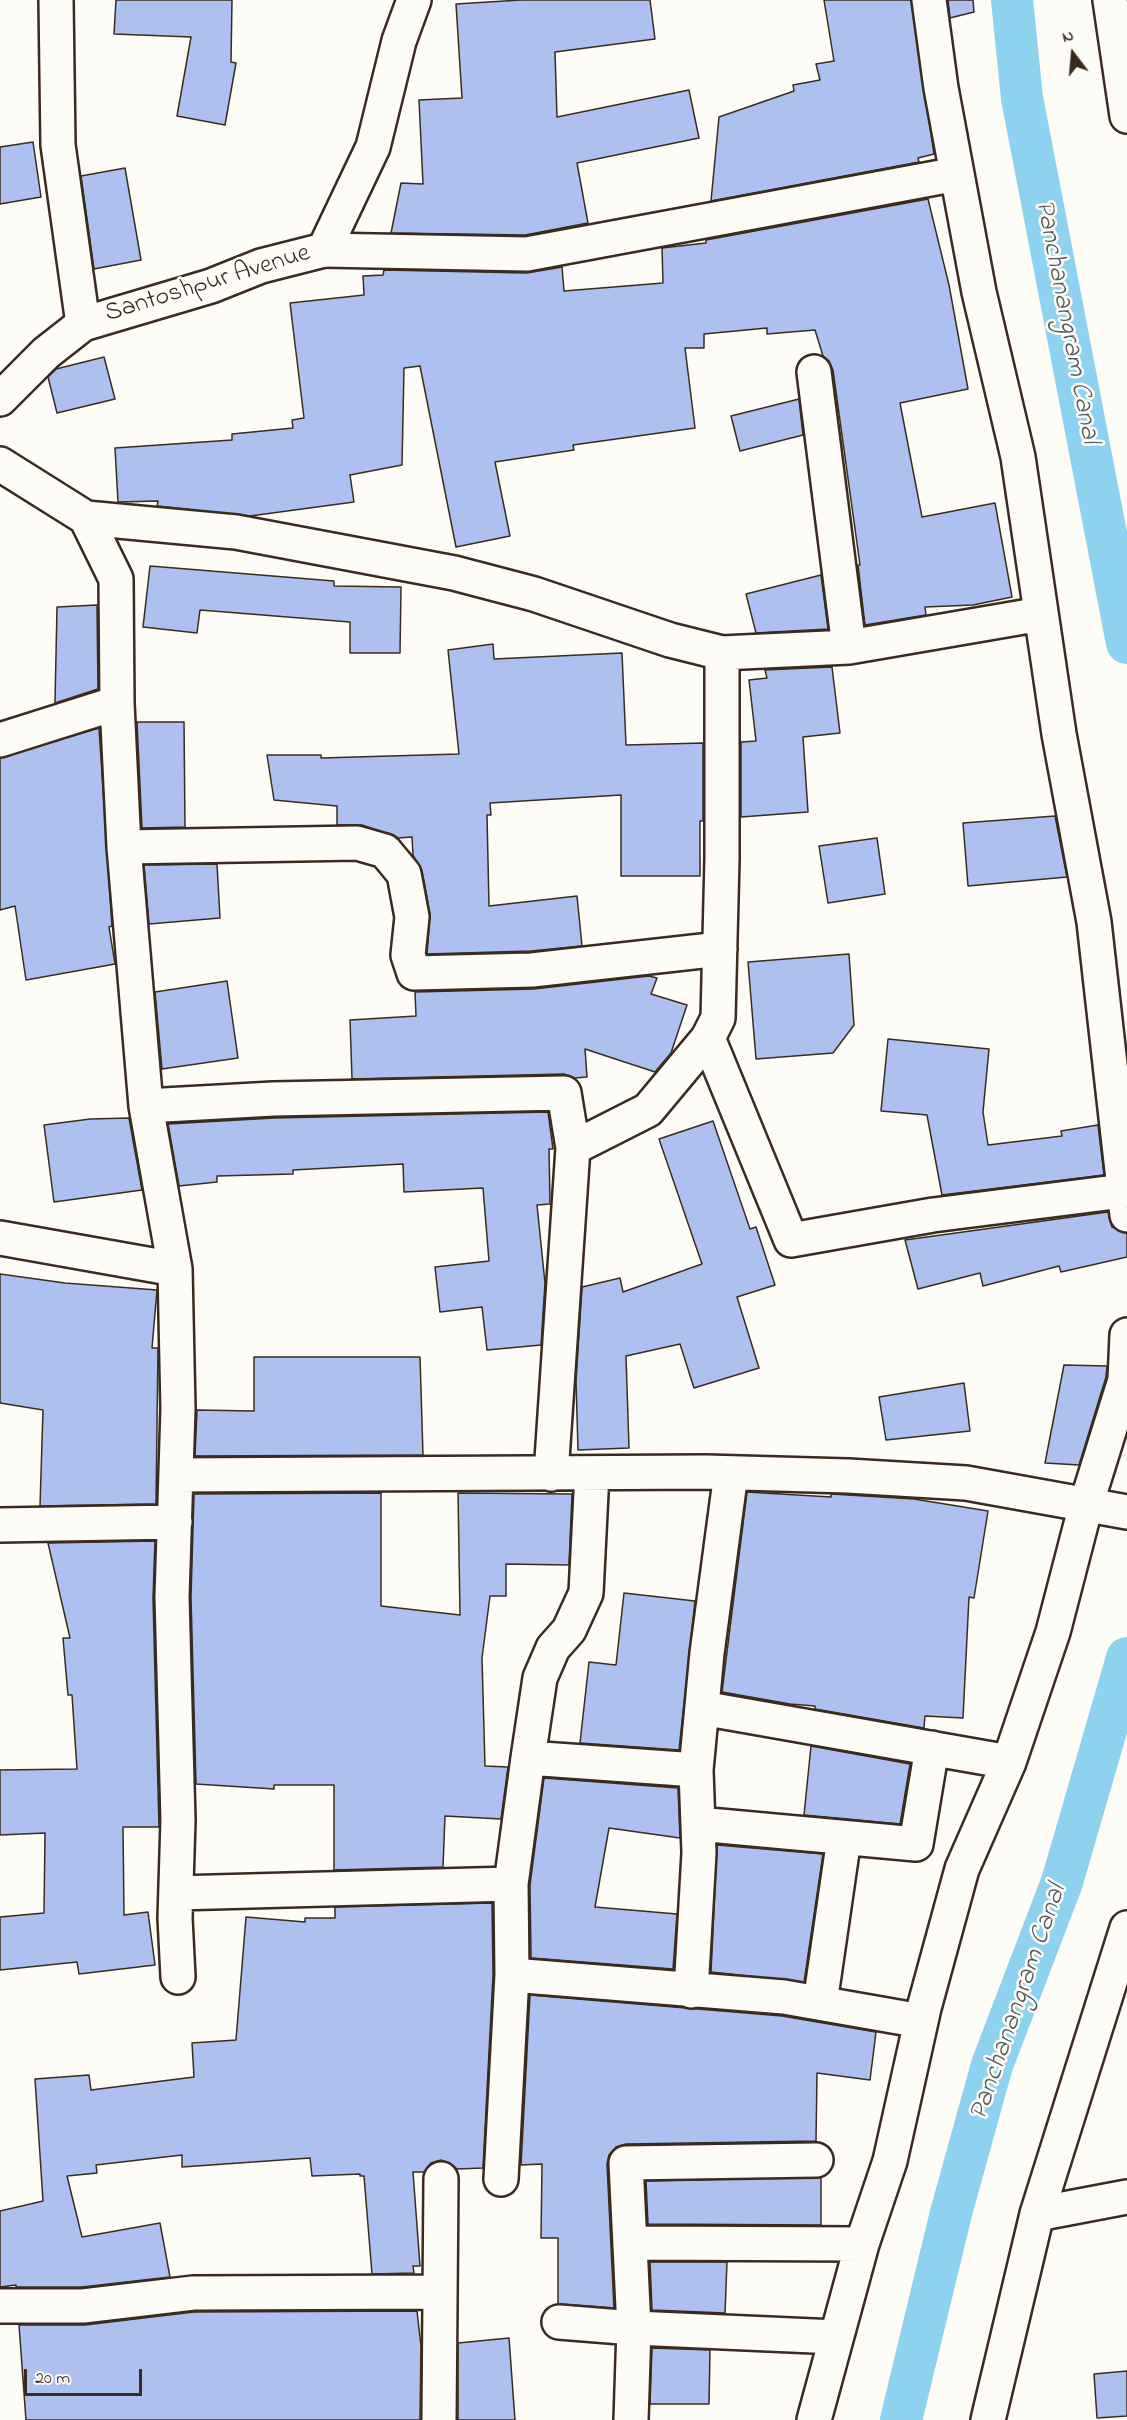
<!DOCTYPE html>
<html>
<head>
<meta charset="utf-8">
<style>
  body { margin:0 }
  #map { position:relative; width:1127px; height:2420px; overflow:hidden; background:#fdfcf7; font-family:"Indie Flower",sans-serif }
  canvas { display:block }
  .north { position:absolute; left:1043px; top:24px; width:60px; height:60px; -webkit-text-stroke:4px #fdfcf7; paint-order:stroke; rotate:344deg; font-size:16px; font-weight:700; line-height:24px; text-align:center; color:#3b2a1e }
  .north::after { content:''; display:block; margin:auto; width:21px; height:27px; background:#3b2a1e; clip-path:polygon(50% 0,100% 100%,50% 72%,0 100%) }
  .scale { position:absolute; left:24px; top:2369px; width:118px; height:27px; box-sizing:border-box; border:3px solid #3b2a1e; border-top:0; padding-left:8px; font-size:18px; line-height:21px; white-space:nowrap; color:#3b2a1e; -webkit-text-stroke:4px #fdfcf7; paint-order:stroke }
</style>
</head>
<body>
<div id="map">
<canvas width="1127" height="2420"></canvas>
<div class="north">N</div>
<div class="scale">20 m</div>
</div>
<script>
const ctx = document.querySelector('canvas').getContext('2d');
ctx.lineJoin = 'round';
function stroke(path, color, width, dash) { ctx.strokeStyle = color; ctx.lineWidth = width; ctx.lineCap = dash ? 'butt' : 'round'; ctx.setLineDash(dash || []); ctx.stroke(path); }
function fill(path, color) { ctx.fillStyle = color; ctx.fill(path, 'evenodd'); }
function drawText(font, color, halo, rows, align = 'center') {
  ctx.font = font + ' "Indie Flower",sans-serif'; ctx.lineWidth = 5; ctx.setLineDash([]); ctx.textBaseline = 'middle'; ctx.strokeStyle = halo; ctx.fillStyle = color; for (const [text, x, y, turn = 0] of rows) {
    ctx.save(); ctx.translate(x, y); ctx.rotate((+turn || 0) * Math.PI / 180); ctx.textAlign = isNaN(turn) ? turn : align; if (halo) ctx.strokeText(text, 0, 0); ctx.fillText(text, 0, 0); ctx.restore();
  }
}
stroke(new Path2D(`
  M 1012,0 L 1022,98 L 1127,643
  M 901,2420 L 951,2213 L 992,2065 L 1062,1882 L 1127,1658`), '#8ed2f0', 42);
const building = new Path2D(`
  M 116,0 L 232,0 L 231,62 L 236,63 L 225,125 L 177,116 L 191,37 L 114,34 Z
  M 521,0 L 650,0 L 655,39 L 555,52 L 557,117 L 689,90 L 699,138 L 577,163 L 588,223 L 525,235 L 391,233 L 401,183 L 423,184 L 419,100 L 462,98 L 456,4 Z
  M 824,0 L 911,0 L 934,154 L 918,158 L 919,162 L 711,201 L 719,117 L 794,91 L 793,85 L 820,80 L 816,64 L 834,61 Z
  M 948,0 L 973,0 L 974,12 L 950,18 Z
  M 33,142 L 41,197 L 0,204 L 0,147 Z
  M 125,168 L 141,260 L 94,269 L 81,176 Z
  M 928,199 L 949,285 L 968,389 L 900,403 L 922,517 L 995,503 L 1012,597 L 973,605 L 925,607 L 926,615 L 865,625 L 858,565 L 860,565 L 833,370 L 829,361 L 823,356 L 815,330 L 767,334 L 767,328 L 704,334 L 704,348 L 685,348 L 695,428 L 573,445 L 574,450 L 495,462 L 510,536 L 456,547 L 420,366 L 404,368 L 402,465 L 350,475 L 354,502 L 250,516 L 157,506 L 158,501 L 118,502 L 115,448 L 232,440 L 232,434 L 293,428 L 292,420 L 304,418 L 290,303 L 364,295 L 363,276 L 383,275 L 384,270 L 527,273 L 562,267 L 564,291 L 663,283 L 662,248 L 706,243 L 706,240 Z
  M 104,357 L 115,399 L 57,413 L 48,377 L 56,369 Z
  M 799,399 L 803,435 L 740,451 L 731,416 Z
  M 150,566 L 334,581 L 334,586 L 401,587 L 400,653 L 350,653 L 350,622 L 200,610 L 197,633 L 143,627 Z
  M 821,575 L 828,629 L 756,633 L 746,594 Z
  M 97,605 L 98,689 L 55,703 L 57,607 Z
  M 493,644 L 494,659 L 622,653 L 626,745 L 703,743 L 703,821 L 700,821 L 700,876 L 621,876 L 621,795 L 490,803 L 491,815 L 487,815 L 489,906 L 577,896 L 582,946 L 531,951 L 427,954 L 430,914 L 422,871 L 413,855 L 412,837 L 398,838 L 362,825 L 337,825 L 337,806 L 274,800 L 267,755 L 321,755 L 321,758 L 459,754 L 448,650 Z
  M 832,667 L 840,733 L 803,737 L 808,812 L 741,817 L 741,742 L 756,741 L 749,680 L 767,678 L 765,670 Z
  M 137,722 L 184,722 L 185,827 L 142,828 Z
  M 99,728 L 112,926 L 109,927 L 115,964 L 26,980 L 15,906 L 0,910 L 0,758 Z
  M 1055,816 L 1067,877 L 968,886 L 963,823 Z
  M 877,838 L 885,894 L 828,903 L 819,846 Z
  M 217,864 L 220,918 L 149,924 L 144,865 Z
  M 849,954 L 854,1025 L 833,1053 L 756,1059 L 748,962 Z
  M 649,976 L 657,978 L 651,994 L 687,1005 L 671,1053 L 655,1072 L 585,1049 L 587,1077 L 575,1078 L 564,1074 L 352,1079 L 350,1020 L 416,1016 L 415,992 L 534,989 Z
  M 227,981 L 238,1058 L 162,1069 L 155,992 Z
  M 888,1039 L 989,1049 L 983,1112 L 988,1145 L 1062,1136 L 1061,1131 L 1098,1125 L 1104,1175 L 942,1195 L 927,1115 L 881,1111 Z
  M 548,1112 L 553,1149 L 549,1149 L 550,1204 L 537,1205 L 545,1283 L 541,1345 L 487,1350 L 482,1307 L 440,1312 L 435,1267 L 489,1261 L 483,1188 L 404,1192 L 403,1164 L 293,1170 L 293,1174 L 217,1176 L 217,1182 L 179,1186 L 168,1124 L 274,1118 Z
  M 129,1118 L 142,1190 L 54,1202 L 44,1125 L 90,1119 Z
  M 713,1121 L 750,1229 L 756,1227 L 775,1285 L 737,1297 L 759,1368 L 694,1388 L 680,1344 L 626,1356 L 629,1448 L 578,1450 L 576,1381 L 582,1287 L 620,1278 L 623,1292 L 702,1264 L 659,1139 Z
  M 1108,1212 L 1112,1227 L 1127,1233 L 1127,1257 L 1061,1272 L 1059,1266 L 983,1286 L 980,1273 L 918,1289 L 905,1240 Z
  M 0,1274 L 65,1283 L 157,1290 L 152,1348 L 158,1348 L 156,1504 L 40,1506 L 43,1410 L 0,1403 Z
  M 254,1357 L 420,1357 L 423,1455 L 195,1456 L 197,1410 L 254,1411 Z
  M 1064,1365 L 1107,1366 L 1106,1377 L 1079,1465 L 1045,1463 Z
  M 964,1383 L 970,1431 L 886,1440 L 879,1397 Z
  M 747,1492 L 831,1497 L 831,1494 L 914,1499 L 988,1511 L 974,1598 L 969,1597 L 963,1718 L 925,1716 L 924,1728 L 815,1709 L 815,1706 L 790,1704 L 722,1692 Z
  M 381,1493 L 381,1606 L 460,1615 L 458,1493 L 572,1494 L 569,1565 L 506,1564 L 506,1596 L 490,1596 L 482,1658 L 485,1766 L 508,1767 L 501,1819 L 445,1816 L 443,1867 L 334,1870 L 334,1785 L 274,1785 L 274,1789 L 196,1784 L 191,1597 L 194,1494 Z
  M 155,1541 L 153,1598 L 159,1827 L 123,1827 L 124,1915 L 148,1912 L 155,1965 L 79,1974 L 77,1962 L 0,1970 L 0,1917 L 44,1913 L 45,1833 L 0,1835 L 0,1770 L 77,1769 L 72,1695 L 68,1695 L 63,1638 L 70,1638 L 48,1543 Z
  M 624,1593 L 695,1601 L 679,1750 L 580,1743 L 589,1662 L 616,1665 Z
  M 811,1746 L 910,1764 L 900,1824 L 804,1815 Z
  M 544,1778 L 678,1788 L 680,1838 L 609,1828 L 595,1907 L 677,1914 L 673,1969 L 531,1958 L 530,1885 Z
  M 717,1845 L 823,1854 L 804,1982 L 711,1972 Z
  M 492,1903 L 493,1975 L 483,2168 L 457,2169 L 450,2163 L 441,2160 L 431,2163 L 424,2172 L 413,2172 L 420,2266 L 413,2266 L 414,2273 L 372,2274 L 364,2176 L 360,2176 L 360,2174 L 312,2176 L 310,2158 L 182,2167 L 182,2155 L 96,2165 L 97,2173 L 67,2176 L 82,2237 L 160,2223 L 170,2277 L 82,2287 L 16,2287 L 16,2285 L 0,2287 L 0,2211 L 43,2201 L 35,2079 L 89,2075 L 91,2090 L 194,2077 L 192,2043 L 236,2040 L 246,1917 L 305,1922 L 305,1918 L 335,1918 L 335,1907 Z
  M 530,1995 L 782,2016 L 876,2032 L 870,2080 L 817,2073 L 816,2141 L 626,2144 L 616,2147 L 609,2155 L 607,2164 L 614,2308 L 558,2304 L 558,2238 L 541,2238 L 542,2164 L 521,2165 Z
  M 821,2177 L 821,2225 L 648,2224 L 646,2181 Z
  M 650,2262 L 727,2262 L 725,2313 L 652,2310 Z
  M 417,2311 L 421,2346 L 420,2420 L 26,2420 L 19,2325 L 85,2325 L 194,2312 Z
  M 509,2338 L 515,2420 L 458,2420 L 458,2343 Z
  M 652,2348 L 710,2350 L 709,2404 L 650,2404 Z
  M 1127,2371 L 1127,2416 L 1097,2418 L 1094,2374 Z`);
fill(building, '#adc0ef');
stroke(building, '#3b2a1e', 1.5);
const minor = new Path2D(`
  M 56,0 L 58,145 L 83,324
  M 929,0 L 941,88 L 979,292 L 1018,457 L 1059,734 L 1094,922 L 1127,1215
  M 1110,0 L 1127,116
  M 324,250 L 527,254 L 957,174
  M 814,372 L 849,647
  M 0,464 L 86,518 L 116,579 L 117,703 L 124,847 L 146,1106 L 175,1269 L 178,1409 L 172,1597 L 178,1820 L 175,1918 L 178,1977
  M 86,518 L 236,532 L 454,573 L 534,594 L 670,640 L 722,653 L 722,859 L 718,1018 L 708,1038 L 648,1110 L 573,1148
  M 722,653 L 849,647 L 1041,614
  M 0,740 L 117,703
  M 124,847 L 357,843 L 385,851 L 404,874 L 412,917 L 408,955 L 414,973 L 532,970 L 720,949
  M 708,1038 L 791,1240 L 933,1215 L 1123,1191
  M 146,1106 L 273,1099 L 564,1093 L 573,1148 L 551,1474
  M 0,1238 L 175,1269
  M 176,1475 L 706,1472 L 848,1476 L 966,1483 L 1127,1512
  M 0,1525 L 175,1522
  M 702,1708 L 1009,1762
  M 528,1758 L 540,1678 L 553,1648 L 569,1630 L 586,1593 L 592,1473
  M 696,1770 L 707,1653 L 731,1473
  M 698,1824 L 916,1844 L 932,1748
  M 511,1884 L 512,1975 L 784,1997 L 921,2021
  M 176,1893 L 511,1884 L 528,1758 L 696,1770 L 699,1853 L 691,1991
  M 820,2003 L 844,1838
  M 501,2179 L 512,1975
  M 1037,2214 L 1127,2197
  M 630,2243 L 862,2244
  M 0,2306 L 83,2306 L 193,2293 L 439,2292
  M 559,2322 L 634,2328 L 836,2337
  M 439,2420 L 441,2179
  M 631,2420 L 634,2328 L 626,2163 L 816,2160
  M 814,2420 L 862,2244 L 890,2161 L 924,2008 L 962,1869 L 1009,1762 L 1053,1632 L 1086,1505 L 1125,1380 L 1127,1335
  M 988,2420 L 1037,2214 L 1127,1928`);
const major = new Path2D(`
  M 0,399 L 46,353 L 83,324 L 211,286 L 261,266 L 324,250 L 373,147 L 399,41 L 414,0`);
stroke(minor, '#3b2a1e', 38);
stroke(major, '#3b2a1e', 38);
stroke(minor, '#fdfcf7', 33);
stroke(major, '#fdfcf7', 33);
drawText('26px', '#3b2a1e', '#fdfcf7', [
  ["Santoshpur Avenue",208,285,-17]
]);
drawText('italic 27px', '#545c5d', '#fdfcf7', [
  ["Panchanangram Canal",1065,322,79],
  ["Panchanangram Canal",1020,2003,-71]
]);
</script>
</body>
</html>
